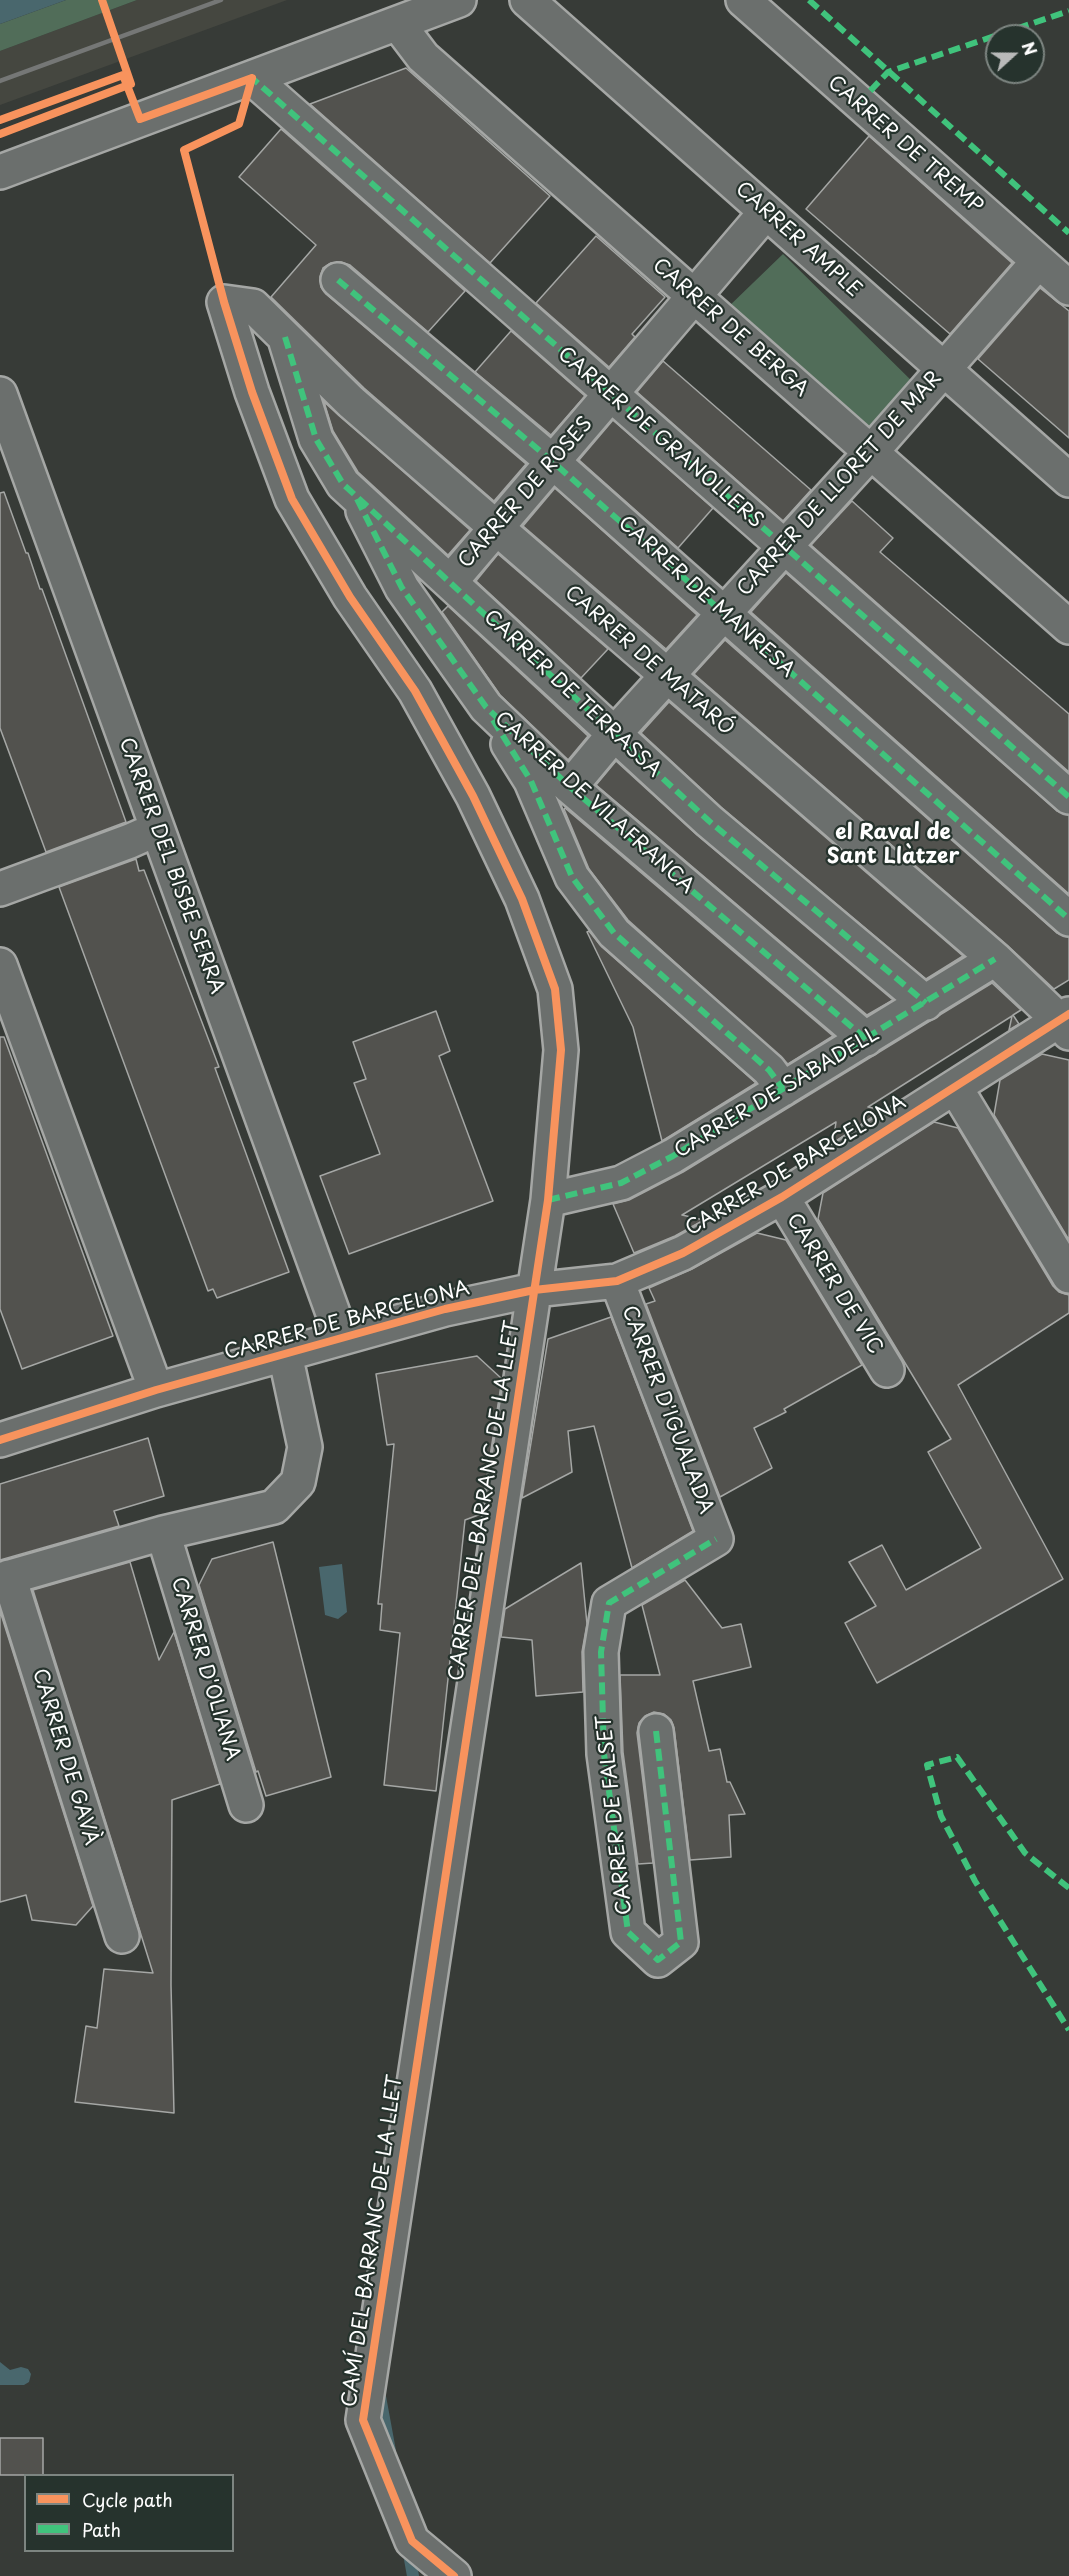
<!DOCTYPE html>
<html>
<head>
<meta charset="utf-8">
<style>
  body { margin:0 }
  #map { position:relative; width:1069px; height:2576px; overflow:hidden; background:#373b37; font-family:"Playpen Sans",sans-serif }
  canvas { display:block }
  .legend { position:absolute; left:24px; top:2474px; width:210px; height:78px; box-sizing:border-box; background:#26332d; border:2px solid #7d8581; margin:0; padding:8px 10px; list-style:none; font-size:18px; color:#fff }
  .legend li { display:flex; align-items:center; gap:12px; height:30px }
  .legend b { width:30px; border:2px solid #7d8581 }
  .north { position:absolute; left:985px; top:24px; width:60px; height:60px; box-sizing:border-box; background:#26332d; border:2px solid #7d8581; border-radius:50%; rotate:69deg; font-size:16px; font-weight:700; line-height:24px; text-align:center; color:#fff }
  .north::after { content:''; display:block; margin:auto; width:21px; height:27px; background:#b9bab9; clip-path:polygon(50% 0,100% 100%,50% 72%,0 100%) }
</style>
</head>
<body>
<div id="map">
<canvas width="1069" height="2576"></canvas>
<ul class="legend">
<li><b style="height:8px;background:#f8935d"></b>Cycle path</li>
<li><b style="height:8px;background:#40c37c"></b>Path</li>
</ul>
<div class="north">N</div>
</div>
<script>
const ctx = document.querySelector('canvas').getContext('2d');
ctx.lineJoin = 'round';
function fill(path, color) { ctx.fillStyle = color; ctx.fill(path, 'evenodd'); }
function stroke(path, color, width, dash) { ctx.strokeStyle = color; ctx.lineWidth = width; ctx.lineCap = dash ? 'butt' : 'round'; ctx.setLineDash(dash || []); ctx.stroke(path); }
function drawText(font, color, halo, rows, align = 'center') {
  ctx.font = font + ' "Playpen Sans",sans-serif'; ctx.lineWidth = 4.5; ctx.setLineDash([]); ctx.textBaseline = 'middle'; ctx.strokeStyle = halo; ctx.fillStyle = color; for (const [text, x, y, turn = 0] of rows) {
    ctx.save(); ctx.translate(x, y); ctx.rotate((+turn || 0) * Math.PI / 180); ctx.textAlign = isNaN(turn) ? turn : align; if (halo) ctx.strokeText(text, 0, 0); ctx.fillText(text, 0, 0); ctx.restore();
  }
}
fill(new Path2D(`
  M 137,0 L 287,0 L 0,105 L 0,51 Z`), '#454740');
fill(new Path2D(`
  M 66,0 L 137,0 L 0,51 L 0,24 Z
  M 783,254 L 919,388 L 865,444 L 724,311 Z`), '#516d59');
fill(new Path2D(`
  M 0,0 L 66,0 L 0,24 Z
  M 342,1564 L 347,1612 L 338,1619 L 325,1615 L 319,1567 Z
  M 0,2362 L 10,2370 L 21,2367 L 28,2369 L 31,2374 L 29,2382 L 24,2385 L 0,2385 Z`), '#49676d');
stroke(new Path2D(`
  M 379,2391 L 390,2451
  M 408,2548 L 413,2576`), '#49676d', 12);
const building = new Path2D(`
  M 406,68 L 550,196 L 490,263 L 310,104 Z
  M 281,129 L 465,291 L 428,332 L 350,265 L 341,262 L 331,263 L 323,268 L 320,277 L 321,287 L 326,294 L 526,464 L 494,501 L 364,388 L 271,297 L 316,245 L 239,177 Z
  M 869,136 L 1012,263 L 950,334 L 806,209 Z
  M 596,236 L 665,297 L 632,334 L 635,337 L 609,367 L 536,303 Z
  M 1040,288 L 1069,311 L 1069,438 L 978,359 Z
  M 511,331 L 585,396 L 551,435 L 475,372 Z
  M 663,361 L 811,490 L 783,521 L 637,392 Z
  M 324,402 L 470,530 L 448,555 L 358,472 L 333,431 Z
  M 613,420 L 713,508 L 678,548 L 579,460 Z
  M 555,488 L 697,615 L 666,649 L 523,526 Z
  M 4,492 L 26,553 L 28,553 L 40,589 L 42,589 L 126,822 L 46,852 L 0,728 L 0,493 Z
  M 852,501 L 893,538 L 880,552 L 1069,714 L 1069,772 L 811,545 Z
  M 498,554 L 608,649 L 581,678 L 476,581 Z
  M 786,573 L 1057,811 L 1069,815 L 1069,894 L 751,612 Z
  M 448,606 L 588,736 L 568,760 L 500,695 L 442,612 Z
  M 725,640 L 1057,933 L 1069,937 L 1069,980 L 1054,989 L 1007,945 L 694,674 Z
  M 669,702 L 963,956 L 926,979 L 721,807 L 641,733 Z
  M 616,761 L 697,835 L 893,1000 L 867,1015 L 596,785 Z
  M 565,808 L 833,1036 L 788,1064 L 628,920 L 589,869 L 564,809 Z
  M 136,859 L 139,871 L 144,870 L 219,1067 L 215,1068 L 289,1272 L 217,1298 L 213,1289 L 208,1291 L 59,887 Z
  M 589,931 L 602,947 L 756,1083 L 662,1141 L 633,1027 L 587,932 Z
  M 992,983 L 1021,1010 L 1013,1015 L 1019,1024 L 1009,1030 L 1012,1016 L 868,1107 L 883,1110 L 833,1143 L 836,1122 L 682,1215 L 704,1220 L 675,1236 L 634,1253 L 613,1204 L 629,1200 L 683,1172 Z
  M 436,1011 L 450,1051 L 439,1056 L 493,1201 L 349,1254 L 320,1176 L 380,1154 L 354,1083 L 366,1079 L 353,1042 Z
  M 0,1037 L 4,1037 L 113,1336 L 22,1369 L 0,1309 Z
  M 1042,1054 L 1069,1060 L 1069,1240 L 994,1115 L 1000,1080 Z
  M 934,1122 L 958,1128 L 1053,1286 L 1059,1292 L 1069,1295 L 1069,1313 L 958,1385 L 1063,1579 L 877,1683 L 845,1623 L 876,1606 L 849,1562 L 882,1545 L 906,1590 L 981,1548 L 928,1452 L 951,1439 L 818,1219 L 823,1193 Z
  M 757,1233 L 786,1240 L 862,1365 L 784,1409 L 786,1412 L 754,1428 L 772,1468 L 720,1497 L 646,1304 L 655,1301 L 649,1288 L 692,1269 Z
  M 611,1317 L 693,1531 L 632,1568 L 594,1426 L 568,1431 L 572,1472 L 522,1498 L 548,1339 Z
  M 477,1356 L 502,1379 L 481,1514 L 465,1520 L 436,1791 L 384,1785 L 400,1633 L 380,1630 L 382,1604 L 378,1604 L 394,1444 L 387,1445 L 376,1374 Z
  M 148,1438 L 164,1496 L 114,1511 L 119,1526 L 0,1560 L 0,1484 Z
  M 273,1542 L 331,1777 L 266,1796 L 258,1771 L 256,1772 L 199,1585 L 212,1559 Z
  M 130,1562 L 159,1660 L 174,1632 L 220,1784 L 172,1800 L 171,1985 L 174,2113 L 75,2102 L 86,2026 L 97,2028 L 104,1969 L 153,1973 L 33,1590 Z
  M 581,1563 L 587,1624 L 582,1652 L 583,1692 L 536,1696 L 532,1640 L 501,1637 L 505,1609 Z
  M 685,1580 L 722,1628 L 741,1624 L 751,1667 L 693,1681 L 709,1751 L 720,1749 L 727,1782 L 730,1782 L 745,1814 L 729,1815 L 731,1857 L 690,1860 L 674,1728 L 671,1720 L 664,1714 L 654,1712 L 645,1716 L 639,1723 L 637,1733 L 653,1863 L 638,1864 L 623,1752 L 620,1675 L 660,1675 L 642,1605 Z
  M 0,1611 L 93,1906 L 76,1925 L 32,1920 L 26,1895 L 0,1902 Z
  M 0,2438 L 43,2438 L 43,2475 L 0,2475 Z`);
fill(building, '#52524e');
stroke(building, '#a5a7a5', 1.5);
const minor = new Path2D(`
  M 527,0 L 1069,480
  M 743,0 L 1069,288
  M 398,24 L 423,57 L 1069,627
  M 252,78 L 1069,797
  M 0,172 L 459,0
  M 338,280 L 553,462 L 1069,919
  M 286,342 L 316,439 L 343,484 L 709,821 L 926,1003
  M 0,394 L 342,1338
  M 363,511 L 402,588 L 486,707 L 570,787 L 866,1039
  M 450,582 L 766,212
  M 508,744 L 531,781 L 572,877 L 614,933 L 769,1070 L 783,1089
  M 570,787 L 615,733 L 871,452 L 1038,262
  M 0,889 L 130,841 L 157,829
  M 0,965 L 156,1390
  M 955,1087 L 1069,1276
  M 782,1197 L 887,1370
  M 548,1200 L 621,1183 L 673,1156 L 995,959
  M 617,1281 L 716,1539 L 609,1603 L 601,1652 L 604,1754 L 628,1932 L 658,1960 L 681,1942 L 656,1731
  M 0,1440 L 156,1390 L 445,1309 L 534,1290 L 617,1281 L 683,1253 L 782,1197 L 1069,1014
  M 163,1533 L 246,1805
  M 9,1577 L 122,1936
  M 0,1580 L 163,1533 L 274,1507 L 298,1482 L 305,1447 L 285,1354
  M 454,2576 L 412,2541 L 363,2420 L 548,1200 L 561,1050 L 555,989 L 522,899 L 473,796 L 415,691 L 350,597 L 292,499 L 252,392 L 224,302 L 253,306 L 351,402 L 995,959 L 1059,1020 L 1069,1033`);
stroke(minor, '#a5a7a5', 38);
stroke(minor, '#6b6f6d', 33);
stroke(new Path2D(`
  M 0,81 L 221,0`), '#757776', 4.5);
stroke(new Path2D(`
  M 809,0 L 1069,233
  M 251,82 L 252,78 L 1069,797
  M 858,104 L 888,72 L 1069,11
  M 338,280 L 553,462 L 1069,919
  M 285,337 L 316,439 L 343,484 L 709,821 L 926,1003
  M 357,499 L 402,588 L 486,707 L 570,787 L 866,1039
  M 493,720 L 531,781 L 572,877 L 614,933 L 769,1070 L 783,1089
  M 548,1200 L 621,1183 L 673,1156 L 995,959
  M 656,1731 L 681,1942 L 658,1960 L 628,1932 L 604,1754 L 601,1652 L 609,1603 L 716,1539
  M 1069,1888 L 1025,1853 L 957,1757 L 927,1765 L 941,1816 L 975,1881 L 1069,2030`), '#40c37c', 6, [12, 6]);
stroke(new Path2D(`
  M 252,78 L 239,124 L 184,150 L 224,302 L 252,392 L 292,499 L 350,597 L 415,691 L 473,796 L 522,899 L 555,989 L 561,1050 L 548,1200 L 363,2420 L 412,2541 L 454,2576
  M 0,120 L 123,75 L 140,119 L 252,78
  M 0,134 L 131,84 L 102,0
  M 0,1440 L 156,1390 L 445,1309 L 534,1290 L 617,1281 L 683,1253 L 782,1197 L 1069,1014`), '#f8935d', 8);
drawText('20px', '#fff', '#26332d', [
  ["CARRER DE TREMP",905,145,41],
  ["CARRER AMPLE",798,240,42],
  ["CARRER DE BERGA",730,328,41],
  ["CARRER DE GRANOLLERS",660,438,41],
  ["CARRER DE LLORET DE MAR",840,484,-48],
  ["CARRER DE ROSES",526,493,-49],
  ["CARRER DE MANRESA",706,597,42],
  ["CARRER DE MATARÓ",649,661,41],
  ["CARRER DE TERRASSA",572,694,43],
  ["CARRER DE VILAFRANCA",594,803,42],
  ["CARRER DEL BISBE SERRA",171,866,70],
  ["CARRER DE SABADELL",777,1093,-31],
  ["CARRER DE BARCELONA",796,1166,-31],
  ["CARRER DE VIC",834,1284,58],
  ["CARRER DE BARCELONA",347,1321,-15],
  ["CARRER D'IGUALADA",667,1410,69],
  ["CARRER DEL BARRANC DE LA LLET",485,1501,-81],
  ["CARRER D'OLIANA",205,1669,73],
  ["CARRER DE GAVÀ",65,1757,73],
  ["CARRER DE FALSET",615,1815,-96],
  ["CAMÍ DEL BARRANC DE LA LLET",373,2241,-82]
]);
drawText('bold 21px', '#fff', '#26332d', [
  ["el Raval de",893,833],
  ["Sant Llàtzer",893,857]
]);
</script>
</body>
</html>
